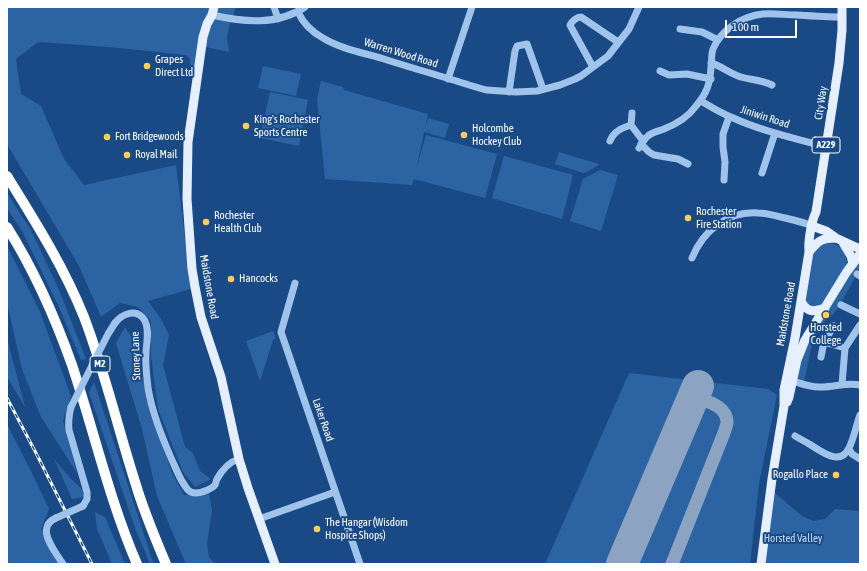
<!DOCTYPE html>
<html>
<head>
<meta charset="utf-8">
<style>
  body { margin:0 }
  #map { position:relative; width:867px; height:571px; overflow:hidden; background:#194a85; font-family:"Asap Condensed",sans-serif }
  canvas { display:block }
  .frame { position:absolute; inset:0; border:8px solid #fff; pointer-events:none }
  .scale { position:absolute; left:725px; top:20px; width:72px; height:18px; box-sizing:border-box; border:2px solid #fff; border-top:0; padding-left:5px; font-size:12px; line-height:14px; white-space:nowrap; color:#fff; -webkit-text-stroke:3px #194a85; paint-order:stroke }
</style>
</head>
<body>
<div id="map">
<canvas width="867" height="571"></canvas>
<div class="frame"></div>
<div class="scale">100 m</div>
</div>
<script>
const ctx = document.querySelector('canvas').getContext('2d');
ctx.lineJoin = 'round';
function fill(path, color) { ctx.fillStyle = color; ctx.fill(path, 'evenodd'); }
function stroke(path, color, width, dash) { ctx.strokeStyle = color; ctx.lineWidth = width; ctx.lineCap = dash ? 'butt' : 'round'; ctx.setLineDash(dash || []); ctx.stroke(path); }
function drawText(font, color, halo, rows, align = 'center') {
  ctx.font = font + ' "Asap Condensed",sans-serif'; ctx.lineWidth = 4; ctx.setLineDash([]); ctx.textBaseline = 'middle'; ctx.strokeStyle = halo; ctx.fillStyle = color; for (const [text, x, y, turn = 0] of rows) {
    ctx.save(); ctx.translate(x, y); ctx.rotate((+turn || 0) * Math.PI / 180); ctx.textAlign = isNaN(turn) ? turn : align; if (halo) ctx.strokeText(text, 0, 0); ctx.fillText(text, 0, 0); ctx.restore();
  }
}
fill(new Path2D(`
  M 7,7 L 51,7 L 53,8 L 57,7 L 236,7 L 229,27 L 227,38 L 229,52 L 201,46 L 197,73 L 190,72 L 190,59 L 186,55 L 109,47 L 38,42 L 16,59 L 21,94 L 41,106 L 64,159 L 84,185 L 176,165 L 191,289 L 148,301 L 161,319 L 169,335 L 163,365 L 185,447 L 193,453 L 200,471 L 211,479 L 195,487 L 183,472 L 158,409 L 151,356 L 151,321 L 138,307 L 120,303 L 101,317 L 79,266 L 7,144 Z
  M 263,66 L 301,74 L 296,96 L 258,88 Z
  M 321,81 L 343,87 L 344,90 L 428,114 L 416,170 L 426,135 L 497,154 L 485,198 L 414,179 L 412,185 L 325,179 L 317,99 Z
  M 270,92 L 308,100 L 299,146 L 260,138 Z
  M 428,118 L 449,124 L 445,138 L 424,132 Z
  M 559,152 L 599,164 L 599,165 L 585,173 L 583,173 L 555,164 Z
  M 504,156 L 573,175 L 562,219 L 492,198 Z
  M 600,170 L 618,175 L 601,231 L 570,221 L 583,179 Z
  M 7,193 L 31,230 L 60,292 L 86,359 L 81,360 L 59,307 L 22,231 L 7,208 Z
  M 824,243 C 840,242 846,250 847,265 L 821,305 L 813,309 L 805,302 L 813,251 Z
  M 7,246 L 40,312 L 71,396 L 63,421 L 77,473 L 41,417 L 22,369 L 7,303 Z
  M 860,259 L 860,268 L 839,307 L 830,318 L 827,318 L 816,334 L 812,344 L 804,382 L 798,378 L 797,373 L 806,345 Z
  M 125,327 L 137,345 L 147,400 L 172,473 L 184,495 L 209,493 L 212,510 L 207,543 L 209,557 L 215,564 L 186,564 L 157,496 L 142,429 L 116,343 Z
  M 273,331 L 276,338 L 273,340 L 260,381 L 246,341 Z
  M 7,338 L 25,407 L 7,377 Z
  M 629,373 L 768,389 L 777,395 L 759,483 L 750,564 L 545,564 Z
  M 94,382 L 152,559 L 154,564 L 150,564 L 135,528 L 89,392 Z
  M 7,424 L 32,473 L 49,509 L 41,529 L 45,537 L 60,564 L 7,564 Z
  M 54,459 L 71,479 L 83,490 L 83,497 L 72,499 Z
  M 775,493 L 801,515 L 808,519 L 814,521 L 825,519 L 835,509 L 860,511 L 860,564 L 765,564 Z
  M 95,512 L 105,517 L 125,564 L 112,564 L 97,529 Z`), '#2c64a3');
stroke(new Path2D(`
  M 672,564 L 722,438 C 724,433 726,428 727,423 C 728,406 706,401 694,396`), '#8ca4c2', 13);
stroke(new Path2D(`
  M 622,564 L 698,386`), '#8ca4c2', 32);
stroke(new Path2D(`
  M 274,7 L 278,19
  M 298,12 C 303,23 312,32 323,38 C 341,49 364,53 384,59 C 412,68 441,76 469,85 L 486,90 L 516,92 L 537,91 L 560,85 L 575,79 L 581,76 L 608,56 L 629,29 L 639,7
  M 212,15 C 243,22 277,26 305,7
  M 680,29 L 702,32 L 718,40
  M 711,63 C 722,66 730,74 741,77 C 751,80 762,80 772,85
  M 593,67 L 571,27 L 570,25 C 572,21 577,17 581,17 L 618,42
  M 660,71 L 669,75 L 687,74 L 711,79
  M 448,79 L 472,7
  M 509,92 L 515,51 L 517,46 L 527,44 L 543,89
  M 701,101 C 711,107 720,113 731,117 C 761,131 794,138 826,147
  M 632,113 L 631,125 L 643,141
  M 610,141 C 614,131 622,128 631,125
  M 641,144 L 649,152 L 654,155 L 678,159 L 688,164
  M 639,148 C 642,144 644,139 648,136 C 652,132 659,131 664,129 C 677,124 688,117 696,106 C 707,93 710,84 711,67 C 712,61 711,55 713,49 C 721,30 742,16 763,14 C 774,13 786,15 797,15 C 812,16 827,17 842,17
  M 762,173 L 775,133
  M 724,180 L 725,162 L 723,147 L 723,134 L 729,117
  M 692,258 C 703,231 727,211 758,213 C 767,213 776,216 785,218 C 794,220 803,222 812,226
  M 857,274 L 860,276
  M 295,283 L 281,332 L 360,564
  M 841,305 L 860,314
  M 115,323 C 122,314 137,307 145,321 C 150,331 146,344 146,354 C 145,365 147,377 148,388 C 152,413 165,445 176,469 C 179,476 183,484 188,490 C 190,492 193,493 196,493 C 201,493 212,489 215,485 C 216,483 216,481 217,479 C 222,470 229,462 239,459
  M 824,342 L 845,348
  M 821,357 L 824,342 L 834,326
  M 793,381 C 802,384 812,388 821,387 C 835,387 847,382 860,385
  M 842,384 L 845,348 L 860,325
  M 71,407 C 69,415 68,422 69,430 L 87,492 L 87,499 L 83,506
  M 795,436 C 802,440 808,443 814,447 C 825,454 841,465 849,448 C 854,438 856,426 860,415
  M 849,449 L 852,454 L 860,459
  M 56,518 C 52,520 48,522 47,527 C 43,537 57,555 63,564
  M 259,519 L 335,492`), '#a0c3ec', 7);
stroke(new Path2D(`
  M 214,7 L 212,15 L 207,24 L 203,37 L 188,142 L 187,199 L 192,269 L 195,287 L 201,317 L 221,377 L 239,459 L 248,488 L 275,564
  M 812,226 L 826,231 L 836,238 L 860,249
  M 842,241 L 851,256 L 853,264
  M 809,252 C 818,241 821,238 836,238
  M 801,301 C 807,313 814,312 825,308
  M 787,402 L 789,397 L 797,360 L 805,340 L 846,273 L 860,254
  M 761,564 L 772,479 L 784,406 L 784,390 L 795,338 L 809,252 C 808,242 811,222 816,212 L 839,63 L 842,30 L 842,7`), '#e5efff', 9);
stroke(new Path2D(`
  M 7,176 C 35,221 64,267 84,317 C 105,372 118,429 136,485 C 144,512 155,538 166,564
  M 7,227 C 34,270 55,317 72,365 C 94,431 109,499 137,564`), '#fff', 10);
const rail = new Path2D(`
  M 7,398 L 36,453 L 92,564`);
stroke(rail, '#fff', 3);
stroke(rail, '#194a85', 1.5, [4.5]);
stroke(new Path2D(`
  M 71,407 L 108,334 L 115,323
  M 56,518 L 83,506`), '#a0c3ec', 7);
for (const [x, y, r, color] of [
  [147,66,4,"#ffcd5b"],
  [246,126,4,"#ffcd5b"],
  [464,135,4,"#ffcd5b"],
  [107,137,4,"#ffcd5b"],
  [127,155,4,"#ffcd5b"],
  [688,218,4,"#ffcd5b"],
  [206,222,4,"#ffcd5b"],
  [231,279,4,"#ffcd5b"],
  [826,315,4,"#ffcd5b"],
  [836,475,4,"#ffcd5b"],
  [317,529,4,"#ffcd5b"]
]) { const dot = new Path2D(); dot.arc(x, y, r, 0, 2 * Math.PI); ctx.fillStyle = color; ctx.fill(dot); stroke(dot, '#194a85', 1.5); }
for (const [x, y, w] of [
  [826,145,28],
  [100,364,20]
]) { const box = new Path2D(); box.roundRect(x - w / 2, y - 8, w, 16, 3); ctx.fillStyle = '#194a85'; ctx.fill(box); stroke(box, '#fff', 1); }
drawText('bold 10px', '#fff', null, [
  ["A229",826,145],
  ["M2",100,364]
]);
drawText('11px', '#fff', '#194a85', [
  ["Warren Wood Road",401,53,17],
  ["City Way",821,103,-81],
  ["Jiniwin Road",765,117,18],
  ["Maidstone Road",209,287,80],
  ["Maidstone Road",786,314,-80],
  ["Stoney Lane",136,356,-92],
  ["Laker Road",323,420,71]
]);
drawText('11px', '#fff', '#194a85', [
  ["Grapes",155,60],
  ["Direct Ltd",155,73],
  ["King's Rochester",254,120],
  ["Sports Centre",254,133],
  ["Holcombe",472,129],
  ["Hockey Club",472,142],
  ["Fort Bridgewoods",115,137],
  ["Royal Mail",135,155],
  ["Rochester",696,212],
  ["Fire Station",696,225],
  ["Rochester",214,216],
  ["Health Club",214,229],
  ["Hancocks",239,279],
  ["Horsted",826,328,"center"],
  ["College",826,341,"center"],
  ["Rogallo Place",828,475,"right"],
  ["The Hangar (Wisdom",325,523],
  ["Hospice Shops)",325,536]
], 'left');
drawText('11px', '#c5ddf9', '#194a85', [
  ["Horsted Valley",793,539]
]);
</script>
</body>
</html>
